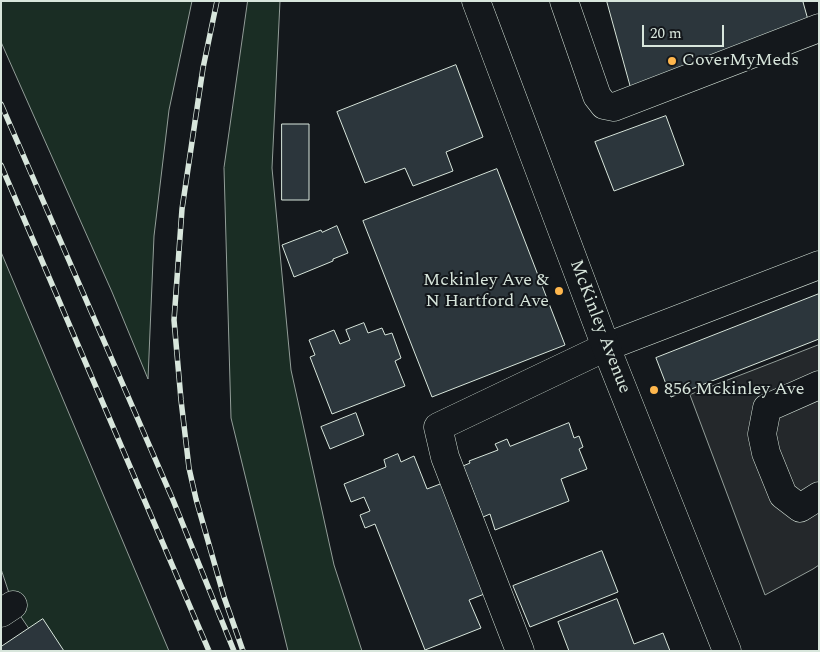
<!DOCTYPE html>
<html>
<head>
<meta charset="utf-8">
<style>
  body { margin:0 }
  #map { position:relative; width:820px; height:652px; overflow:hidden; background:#14181c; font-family:Spectral,serif }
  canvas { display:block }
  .frame { position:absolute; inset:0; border:2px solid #d8e6dc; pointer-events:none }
  .scale { position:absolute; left:642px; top:25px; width:82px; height:22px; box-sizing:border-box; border:2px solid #d8e6dc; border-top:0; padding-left:6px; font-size:15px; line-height:18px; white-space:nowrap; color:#d8e6dc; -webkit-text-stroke:4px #14181c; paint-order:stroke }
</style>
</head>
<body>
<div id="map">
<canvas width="820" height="652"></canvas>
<div class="frame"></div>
<div class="scale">20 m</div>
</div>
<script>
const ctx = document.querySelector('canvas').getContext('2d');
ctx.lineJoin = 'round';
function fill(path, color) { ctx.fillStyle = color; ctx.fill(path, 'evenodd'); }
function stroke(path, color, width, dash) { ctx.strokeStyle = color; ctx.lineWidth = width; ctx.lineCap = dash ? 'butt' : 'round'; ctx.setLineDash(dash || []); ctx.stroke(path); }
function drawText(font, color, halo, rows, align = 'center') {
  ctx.font = font + ' Spectral,serif'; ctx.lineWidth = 4; ctx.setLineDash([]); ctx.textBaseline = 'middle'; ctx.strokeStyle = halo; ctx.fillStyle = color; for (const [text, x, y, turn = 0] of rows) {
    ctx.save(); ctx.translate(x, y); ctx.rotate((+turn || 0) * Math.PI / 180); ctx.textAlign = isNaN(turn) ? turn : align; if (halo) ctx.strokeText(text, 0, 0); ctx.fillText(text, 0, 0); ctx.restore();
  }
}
const green = new Path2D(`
  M 1,1 L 192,1 L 169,110 L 154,236 L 148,379 L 112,292 L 1,42 Z
  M 248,1 L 280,1 L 272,168 L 291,370 L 334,565 L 362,651 L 288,651 L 231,418 L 224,168 Z
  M 1,252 L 169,651 L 44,651 L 13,605 L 1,569 Z`);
fill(green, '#1a2d24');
stroke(green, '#939e99', 1);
const parking = new Path2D(`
  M 819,345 L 819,565 L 813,569 L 765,595 L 690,395 Z`);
fill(parking, '#24282b');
stroke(parking, '#939e99', 1);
const building = new Path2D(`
  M 607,1 L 805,1 L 803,2 L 810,27 L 633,95 Z
  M 456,65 L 483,137 L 446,152 L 453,171 L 413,186 L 405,168 L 365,183 L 337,112 Z
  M 666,116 L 684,165 L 614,191 L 595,142 Z
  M 282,124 L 309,124 L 309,200 L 282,200 Z
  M 497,169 L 565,345 L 432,397 L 363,221 Z
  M 337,226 L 348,253 L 333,259 L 333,261 L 294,277 L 282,245 L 321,230 L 322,232 Z
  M 819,294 L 819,339 L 671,397 L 656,358 Z
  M 364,323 L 368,333 L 382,328 L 385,335 L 392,333 L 401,358 L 395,361 L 405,386 L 332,414 L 310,357 L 315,355 L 309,340 L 334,330 L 340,344 L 350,340 L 346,330 Z
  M 356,413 L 364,435 L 330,449 L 321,427 Z
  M 569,423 L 574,438 L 579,436 L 583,447 L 579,449 L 587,469 L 561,479 L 569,501 L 495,530 L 490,514 L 483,517 L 463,466 L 470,463 L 469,461 L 498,450 L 495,444 L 507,439 L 510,446 Z
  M 398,454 L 401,462 L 414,456 L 427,489 L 448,481 L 492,591 L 469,600 L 481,628 L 425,650 L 375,524 L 365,528 L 360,515 L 370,511 L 364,497 L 351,502 L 344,484 L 386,467 L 384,460 Z
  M 602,551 L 618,592 L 530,627 L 513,586 Z
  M 617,599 L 634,644 L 663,633 L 670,651 L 569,651 L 558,622 Z
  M 43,619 L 64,651 L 1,651 L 1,647 Z`);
fill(building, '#2c363c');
stroke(building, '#d8e6dc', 1);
const minor = new Path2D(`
  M 564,1 L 597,96 L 604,105 L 614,107 L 819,28
  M 819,385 L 767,408 L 762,434 L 766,453 L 783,495 L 800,508 L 819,496
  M 1,613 L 13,605
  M 520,651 L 445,457 L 438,427 L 606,347 L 819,265`);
const major = new Path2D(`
  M 476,1 L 606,347 L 727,651`);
stroke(minor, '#d8e6dc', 29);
stroke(major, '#d8e6dc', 29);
stroke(minor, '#14181c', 28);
stroke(major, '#14181c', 28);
const rail = new Path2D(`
  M 217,1 L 203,68 L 182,209 L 174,320 L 181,400 L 189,468 L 196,499 L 224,597 L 243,651
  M 1,104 L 173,500 L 234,651
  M 1,165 L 209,651`);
stroke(rail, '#d8e6dc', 5.5);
stroke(rail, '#14181c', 4, [11]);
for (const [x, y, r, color] of [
  [672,61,5,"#ffb74d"],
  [559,291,5,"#ffb74d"],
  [654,390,5,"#ffb74d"]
]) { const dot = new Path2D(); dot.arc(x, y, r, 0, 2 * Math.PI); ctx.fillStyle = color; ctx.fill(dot); stroke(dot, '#14181c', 2); }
drawText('18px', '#d8e6dc', '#14181c', [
  ["CoverMyMeds",682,61],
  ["Mckinley Ave &",549,281,"right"],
  ["N Hartford Ave",549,302,"right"],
  ["856 Mckinley Ave",664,390]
], 'left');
drawText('18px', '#d8e6dc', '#14181c', [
  ["McKinley Avenue",599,327,69]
]);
</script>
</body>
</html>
